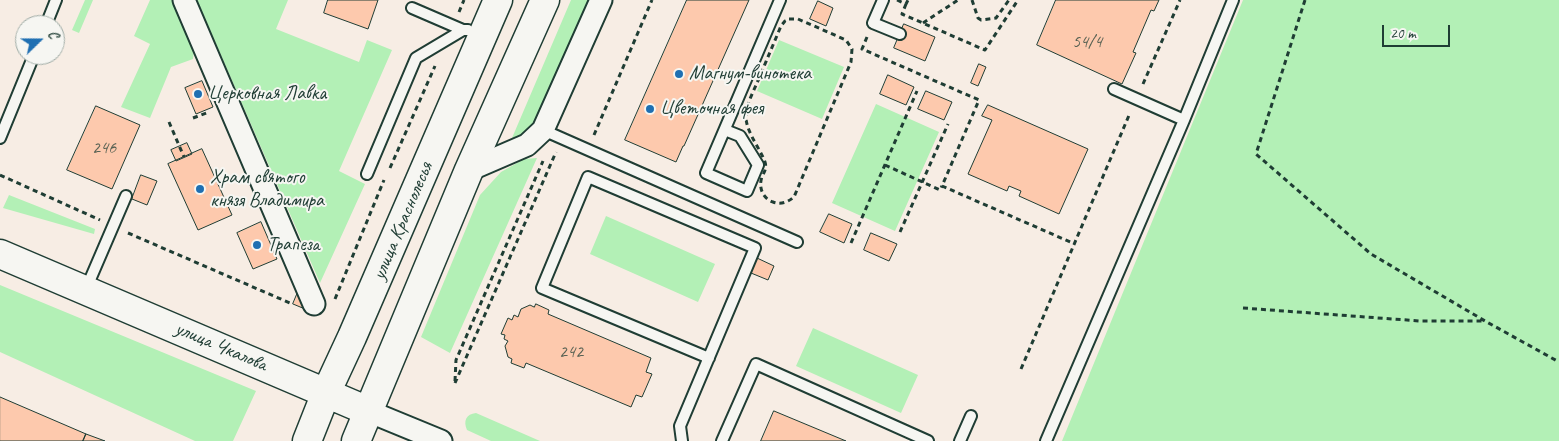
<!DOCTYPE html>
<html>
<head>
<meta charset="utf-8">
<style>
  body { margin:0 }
  #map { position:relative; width:1559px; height:441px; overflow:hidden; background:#f7ede4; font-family:Caveat,sans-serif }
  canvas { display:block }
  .north { position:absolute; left:15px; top:15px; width:50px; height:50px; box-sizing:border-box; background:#f6f6f2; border:1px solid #a0aca6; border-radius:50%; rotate:68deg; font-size:14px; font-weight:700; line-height:20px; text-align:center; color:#1f3d34 }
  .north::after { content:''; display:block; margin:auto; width:18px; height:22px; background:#1f6fb2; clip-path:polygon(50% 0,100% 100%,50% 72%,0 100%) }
  .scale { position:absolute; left:1382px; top:25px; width:68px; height:22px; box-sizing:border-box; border:2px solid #1f3d34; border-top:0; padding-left:6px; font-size:15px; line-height:18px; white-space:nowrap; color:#1f3d34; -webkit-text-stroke:4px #f6f6f2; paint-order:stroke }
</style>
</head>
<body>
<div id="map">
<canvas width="1559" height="441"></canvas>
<div class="north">С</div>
<div class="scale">20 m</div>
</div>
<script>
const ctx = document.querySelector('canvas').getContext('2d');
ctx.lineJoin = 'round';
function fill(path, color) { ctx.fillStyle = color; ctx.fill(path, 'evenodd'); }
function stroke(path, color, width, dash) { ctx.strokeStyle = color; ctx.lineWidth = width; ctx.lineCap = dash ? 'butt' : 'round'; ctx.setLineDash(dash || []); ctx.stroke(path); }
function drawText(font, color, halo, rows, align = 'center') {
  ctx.font = font + ' Caveat,sans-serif'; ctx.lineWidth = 4; ctx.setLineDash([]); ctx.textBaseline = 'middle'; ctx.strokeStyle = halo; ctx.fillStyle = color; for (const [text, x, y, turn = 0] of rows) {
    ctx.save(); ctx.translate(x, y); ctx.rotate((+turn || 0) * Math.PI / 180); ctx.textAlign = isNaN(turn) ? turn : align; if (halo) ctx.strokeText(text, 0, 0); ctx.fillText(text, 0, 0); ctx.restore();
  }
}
fill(new Path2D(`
  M 85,0 L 93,0 L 79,33 L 72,30 Z
  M 150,0 L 173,0 L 194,51 L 193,59 L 171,67 L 150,118 L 121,107 L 150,44 L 134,36 Z
  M 197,0 L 288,0 L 276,29 L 359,62 L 367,40 L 392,50 L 339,171 L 365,184 L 320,283 Z
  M 571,0 L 593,0 L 541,122 L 509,145 Z
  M 1243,0 L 1559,0 L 1559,441 L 1062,441 Z
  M 779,40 L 844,67 L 822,119 L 757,91 Z
  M 876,104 L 939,132 L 895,231 L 832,203 Z
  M 537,158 L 450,353 L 421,337 L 480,195 L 501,172 L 524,159 Z
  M 9,195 L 95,229 L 94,234 L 3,208 Z
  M 606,216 L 715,264 L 698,302 L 590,254 Z
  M 0,285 L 256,391 L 233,441 L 195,441 L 0,352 Z
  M 813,328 L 918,375 L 901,413 L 796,366 Z
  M 476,413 L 540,441 L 491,441 L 467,430 C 463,421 466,414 476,413 Z`), '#b3f0b6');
const building = new Path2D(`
  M 328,0 L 378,0 L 368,29 L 324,13 Z
  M 687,0 L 749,0 L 684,146 L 683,146 L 676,162 L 625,140 Z
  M 1056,0 L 1159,0 L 1154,11 L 1151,10 L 1133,52 L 1136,53 L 1122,84 L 1037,45 Z
  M 818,1 L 833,8 L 826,26 L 810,19 Z
  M 904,24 L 935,37 L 925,61 L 894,48 Z
  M 979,64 L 986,67 L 978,86 L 971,83 Z
  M 888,75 L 914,87 L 906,105 L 880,94 Z
  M 202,81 L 213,107 L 196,114 L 185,88 Z
  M 926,91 L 952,102 L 944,120 L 918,109 Z
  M 988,105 L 1088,149 L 1059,214 L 1019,196 L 1021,191 L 1009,186 L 1007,191 L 968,174 L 992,120 L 982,116 Z
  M 96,106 L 140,125 L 112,189 L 67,170 Z
  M 187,143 L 192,154 L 176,161 L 171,150 Z
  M 202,149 L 232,215 L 198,230 L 168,164 Z
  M 141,175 L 157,181 L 147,205 L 132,199 Z
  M 829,214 L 852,224 L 844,243 L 820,232 Z
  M 261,222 L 277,259 L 253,269 L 237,233 Z
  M 871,233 L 897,244 L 889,261 L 864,250 Z
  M 757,258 L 774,266 L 768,280 L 751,273 Z
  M 298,292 L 310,297 L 305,309 L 293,304 Z
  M 536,304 L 549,310 L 548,314 L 651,358 L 646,372 L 652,374 L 642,397 L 636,395 L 631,407 L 526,363 L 524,368 L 511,363 L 512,359 L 508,357 L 505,346 L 508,341 L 504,339 L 505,335 L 501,334 L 508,318 L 512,320 L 514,315 L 518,317 L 521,309 L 530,305 L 534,307 Z
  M 0,397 L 86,434 L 83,441 L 0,441 Z
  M 774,411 L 846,441 L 761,441 Z
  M 86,434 L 105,441 L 83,441 Z`);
fill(building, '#fdc9ad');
stroke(building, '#1f3d34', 1);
const lane = new Path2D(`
  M 883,0 L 873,23 L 900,34
  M 412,8 L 463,30 L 468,30
  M 46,25 L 56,0
  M 1114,89 L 1184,120
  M 543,130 L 797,242
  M 725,130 L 740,136 L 758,165 L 747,191 L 706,173 L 780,0
  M 0,138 L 34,55
  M 367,174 L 416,58 L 463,30
  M 86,289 L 126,196
  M 682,441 L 680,426 L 755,248 L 588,177 L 542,288 L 709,358
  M 722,441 L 756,364 L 928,441
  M 960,441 L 971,416
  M 1046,441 L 1184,120 L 1233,0`);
const street = new Path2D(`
  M 184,0 L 314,304
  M 469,170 L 527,145 L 543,130 L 601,0
  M 368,411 L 441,441`);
const secondary = new Path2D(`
  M 0,254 L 368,411
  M 307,441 L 326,393 L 352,337 L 498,0
  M 356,441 L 469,170 L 545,0`);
stroke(lane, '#1f3d34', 14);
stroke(street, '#1f3d34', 25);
stroke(secondary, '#1f3d34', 31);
stroke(new Path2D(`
  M 897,0 L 906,4 L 908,0
  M 972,0 L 978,18 L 981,20 L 996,18 L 1009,0
  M 1305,0 L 1256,154 L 1371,254 L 1485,321 L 1559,362
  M 906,4 L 902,14 L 985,50 L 1018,0
  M 459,12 L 464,0
  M 789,19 L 798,19 L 846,40 L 852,49 L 851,62 L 794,197 C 788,202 781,205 773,202 C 763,199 758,187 762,177 C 764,172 767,169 765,162 C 759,146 744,130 746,112 C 748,102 753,92 757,83 C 765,64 773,45 781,26 L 785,21 Z
  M 923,23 L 958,0
  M 867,37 L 862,49 L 979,100 L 942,186 L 1075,244
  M 19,45 L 25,33
  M 1143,84 L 1180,0
  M 193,118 L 209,112
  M 169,122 L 184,157
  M 594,135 L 652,0
  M 885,165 L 940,190 L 942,186
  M 390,168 L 435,66
  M 0,175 L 100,220
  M 900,232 L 948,124
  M 128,233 L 290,303
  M 851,243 L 917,91
  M 335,299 L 384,180
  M 1243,308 L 1420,321 L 1484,321
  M 1021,369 L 1130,113
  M 455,381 L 456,360 L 543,161
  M 455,383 L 556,152`), '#1f3d34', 3, [5, 4]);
stroke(lane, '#f6f6f2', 10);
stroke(street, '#f6f6f2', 21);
stroke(secondary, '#f6f6f2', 28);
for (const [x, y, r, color] of [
  [679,74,5,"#1f6fb2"],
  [198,94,5,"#1f6fb2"],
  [650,109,5,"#1f6fb2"],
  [200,189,5,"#1f6fb2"],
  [257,245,5,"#1f6fb2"]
]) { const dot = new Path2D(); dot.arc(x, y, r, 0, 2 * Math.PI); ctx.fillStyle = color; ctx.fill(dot); stroke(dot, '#f6f6f2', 2); }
drawText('18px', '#566052', null, [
  ["54/4",1087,42],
  ["246",104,148],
  ["242",571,352]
]);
drawText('20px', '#1f3d34', '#f6f6f2', [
  ["Магнум-винотека",689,74],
  ["Церковная Лавка",208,94],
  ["Цветочная фея",660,109],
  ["Храм святого",210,178],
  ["князя Владимира",210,201],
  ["Трапеза",267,245]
], 'left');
drawText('20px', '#1f3d34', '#f6f6f2', [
  ["улица Краснолесья",403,221,-67],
  ["улица Чкалова",221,347,23]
]);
</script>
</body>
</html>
